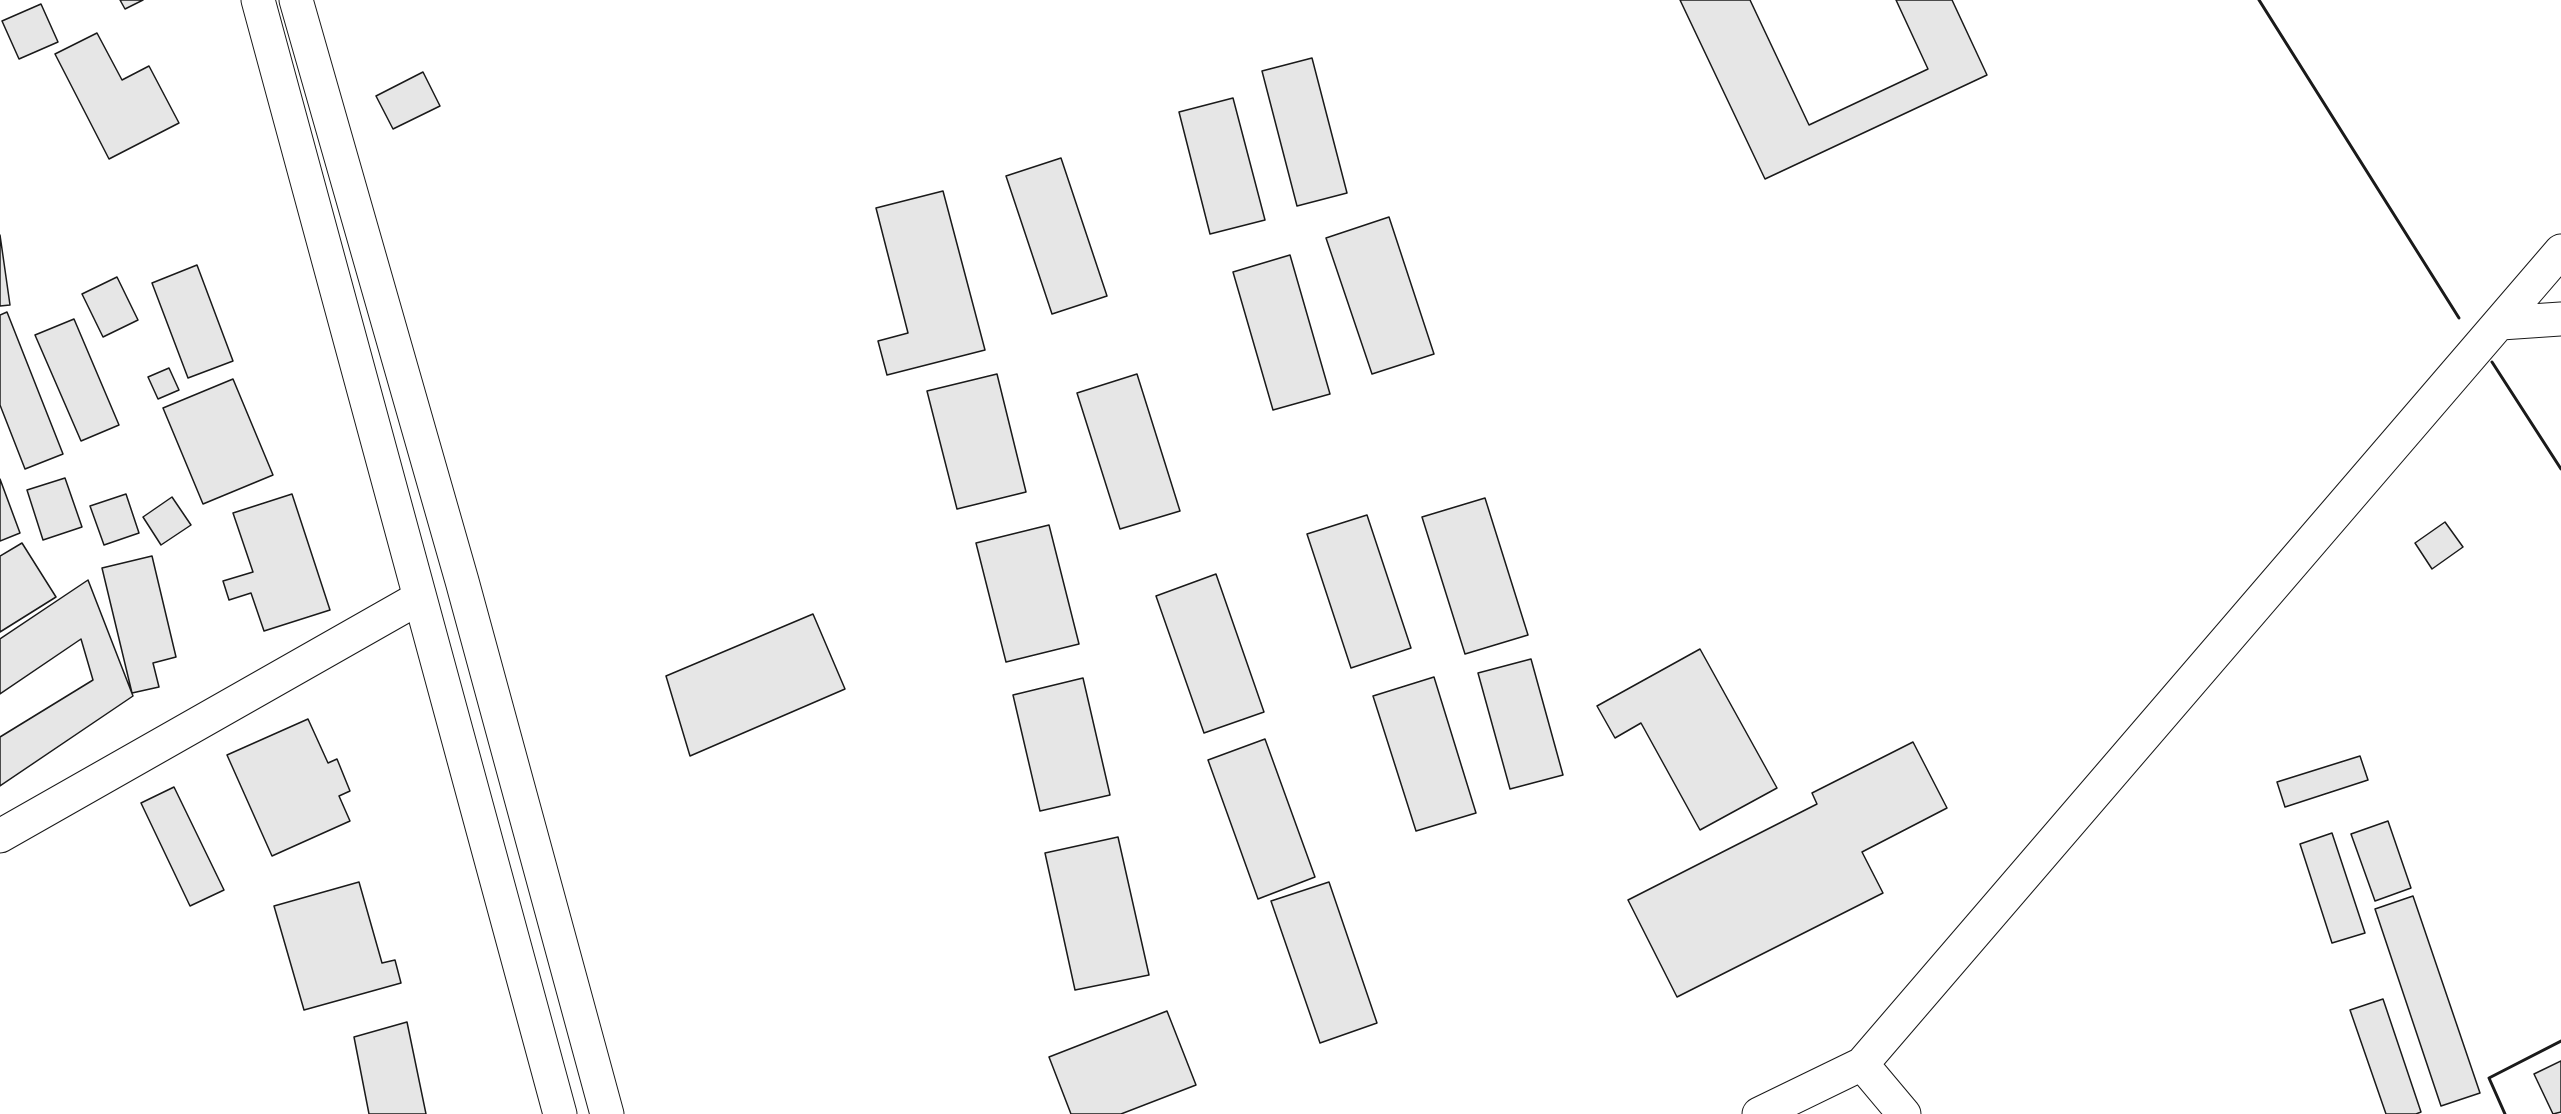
<!DOCTYPE html>
<html>
<head>
<meta charset="utf-8">
<style>
  body { margin:0 }
  canvas { display:block; background:#fff }
</style>
</head>
<body>
<canvas width="2561" height="1114"></canvas>
<script>
const ctx = document.querySelector('canvas').getContext('2d');
ctx.lineJoin = 'round';
function fill(path, color) { ctx.fillStyle = color; ctx.fill(path, 'evenodd'); }
function stroke(path, color, width, dash) { ctx.strokeStyle = color; ctx.lineWidth = width; ctx.lineCap = dash ? 'butt' : 'round'; ctx.setLineDash(dash || []); ctx.stroke(path); }
const building = new Path2D(`
  M 120,0 L 143,0 L 125,9 Z
  M 1680,0 L 1750,0 L 1809,125 L 1928,69 L 1896,0 L 1952,0 L 1987,75 L 1765,179 Z
  M 41,4 L 58,42 L 19,59 L 2,21 Z
  M 97,33 L 122,80 L 149,66 L 179,123 L 109,159 L 55,54 Z
  M 1312,58 L 1347,193 L 1297,206 L 1262,71 Z
  M 423,72 L 440,106 L 393,129 L 376,96 Z
  M 1233,98 L 1265,220 L 1210,234 L 1179,112 Z
  M 1061,158 L 1107,296 L 1052,314 L 1006,176 Z
  M 943,191 L 985,350 L 887,375 L 878,341 L 908,333 L 876,208 Z
  M 1389,217 L 1434,354 L 1372,374 L 1326,238 Z
  M 0,235 L 10,305 L 0,306 Z
  M 1290,255 L 1330,394 L 1273,410 L 1233,272 Z
  M 197,265 L 233,361 L 188,378 L 152,283 Z
  M 117,277 L 138,320 L 103,337 L 82,294 Z
  M 7,312 L 63,454 L 25,469 L 0,405 L 0,315 Z
  M 74,319 L 119,425 L 81,441 L 35,335 Z
  M 169,368 L 179,390 L 158,399 L 148,377 Z
  M 997,374 L 1026,492 L 957,509 L 927,391 Z
  M 1137,374 L 1180,511 L 1120,529 L 1077,393 Z
  M 233,379 L 273,475 L 203,504 L 163,408 Z
  M 65,478 L 82,527 L 43,540 L 27,490 Z
  M 0,479 L 20,533 L 0,541 Z
  M 126,494 L 139,533 L 104,545 L 90,506 Z
  M 292,494 L 330,610 L 264,631 L 251,593 L 229,600 L 223,581 L 253,572 L 233,513 Z
  M 172,497 L 191,525 L 161,545 L 143,517 Z
  M 1485,498 L 1528,635 L 1465,654 L 1422,517 Z
  M 1367,515 L 1411,648 L 1351,668 L 1307,534 Z
  M 2445,522 L 2463,547 L 2432,569 L 2415,543 Z
  M 1049,525 L 1079,644 L 1006,662 L 976,543 Z
  M 22,543 L 56,597 L 0,632 L 0,556 Z
  M 152,556 L 176,657 L 153,663 L 159,687 L 132,693 L 102,568 Z
  M 1216,574 L 1264,712 L 1204,733 L 1156,596 Z
  M 88,580 L 133,696 L 0,786 L 0,737 L 93,680 L 81,639 L 0,694 L 0,639 Z
  M 813,614 L 845,689 L 690,756 L 666,676 Z
  M 1700,649 L 1777,788 L 1700,830 L 1641,723 L 1615,738 L 1597,706 Z
  M 1531,659 L 1563,775 L 1510,789 L 1478,673 Z
  M 1434,677 L 1476,813 L 1416,831 L 1373,696 Z
  M 1083,678 L 1110,795 L 1040,811 L 1013,695 Z
  M 308,719 L 328,763 L 337,759 L 350,791 L 339,796 L 350,821 L 272,856 L 227,755 Z
  M 1265,739 L 1315,877 L 1258,899 L 1208,760 Z
  M 1913,742 L 1947,808 L 1862,852 L 1883,893 L 1677,997 L 1628,900 L 1817,804 L 1812,793 Z
  M 2360,756 L 2368,780 L 2285,807 L 2277,782 Z
  M 174,787 L 224,890 L 190,906 L 141,803 Z
  M 2388,821 L 2411,888 L 2375,901 L 2351,834 Z
  M 2332,833 L 2365,933 L 2332,943 L 2300,844 Z
  M 1118,837 L 1149,975 L 1075,990 L 1045,853 Z
  M 359,882 L 382,963 L 395,960 L 401,983 L 304,1010 L 274,906 Z
  M 1329,882 L 1377,1023 L 1320,1043 L 1271,901 Z
  M 2413,896 L 2480,1093 L 2441,1106 L 2375,909 Z
  M 2383,999 L 2421,1112 L 2416,1114 L 2386,1114 L 2350,1010 Z
  M 1167,1011 L 1196,1085 L 1121,1114 L 1071,1114 L 1049,1057 Z
  M 407,1022 L 426,1114 L 369,1114 L 354,1037 Z
  M 2561,1061 L 2561,1112 L 2553,1114 L 2534,1074 Z`);
fill(building, '#e6e6e6');
stroke(building, '#1a1a1a', 1.5);
const minor = new Path2D(`
  M 2501,323 L 2561,319
  M 0,836 L 419,598
  M 1862,1064 L 1904,1114
  M 1759,1114 L 1862,1064 L 2561,251`);
const major = new Path2D(`
  M 258,0 L 560,1114
  M 296,0 L 462,581 L 607,1114`);
stroke(minor, '#1a1a1a', 35);
stroke(major, '#1a1a1a', 35);
stroke(minor, '#fff', 33);
stroke(major, '#fff', 33);
stroke(new Path2D(`
  M 2259,0 L 2459,318
  M 2492,362 L 2561,469
  M 2505,1114 L 2489,1078 L 2561,1041`), '#1a1a1a', 3);
</script>
</body>
</html>
